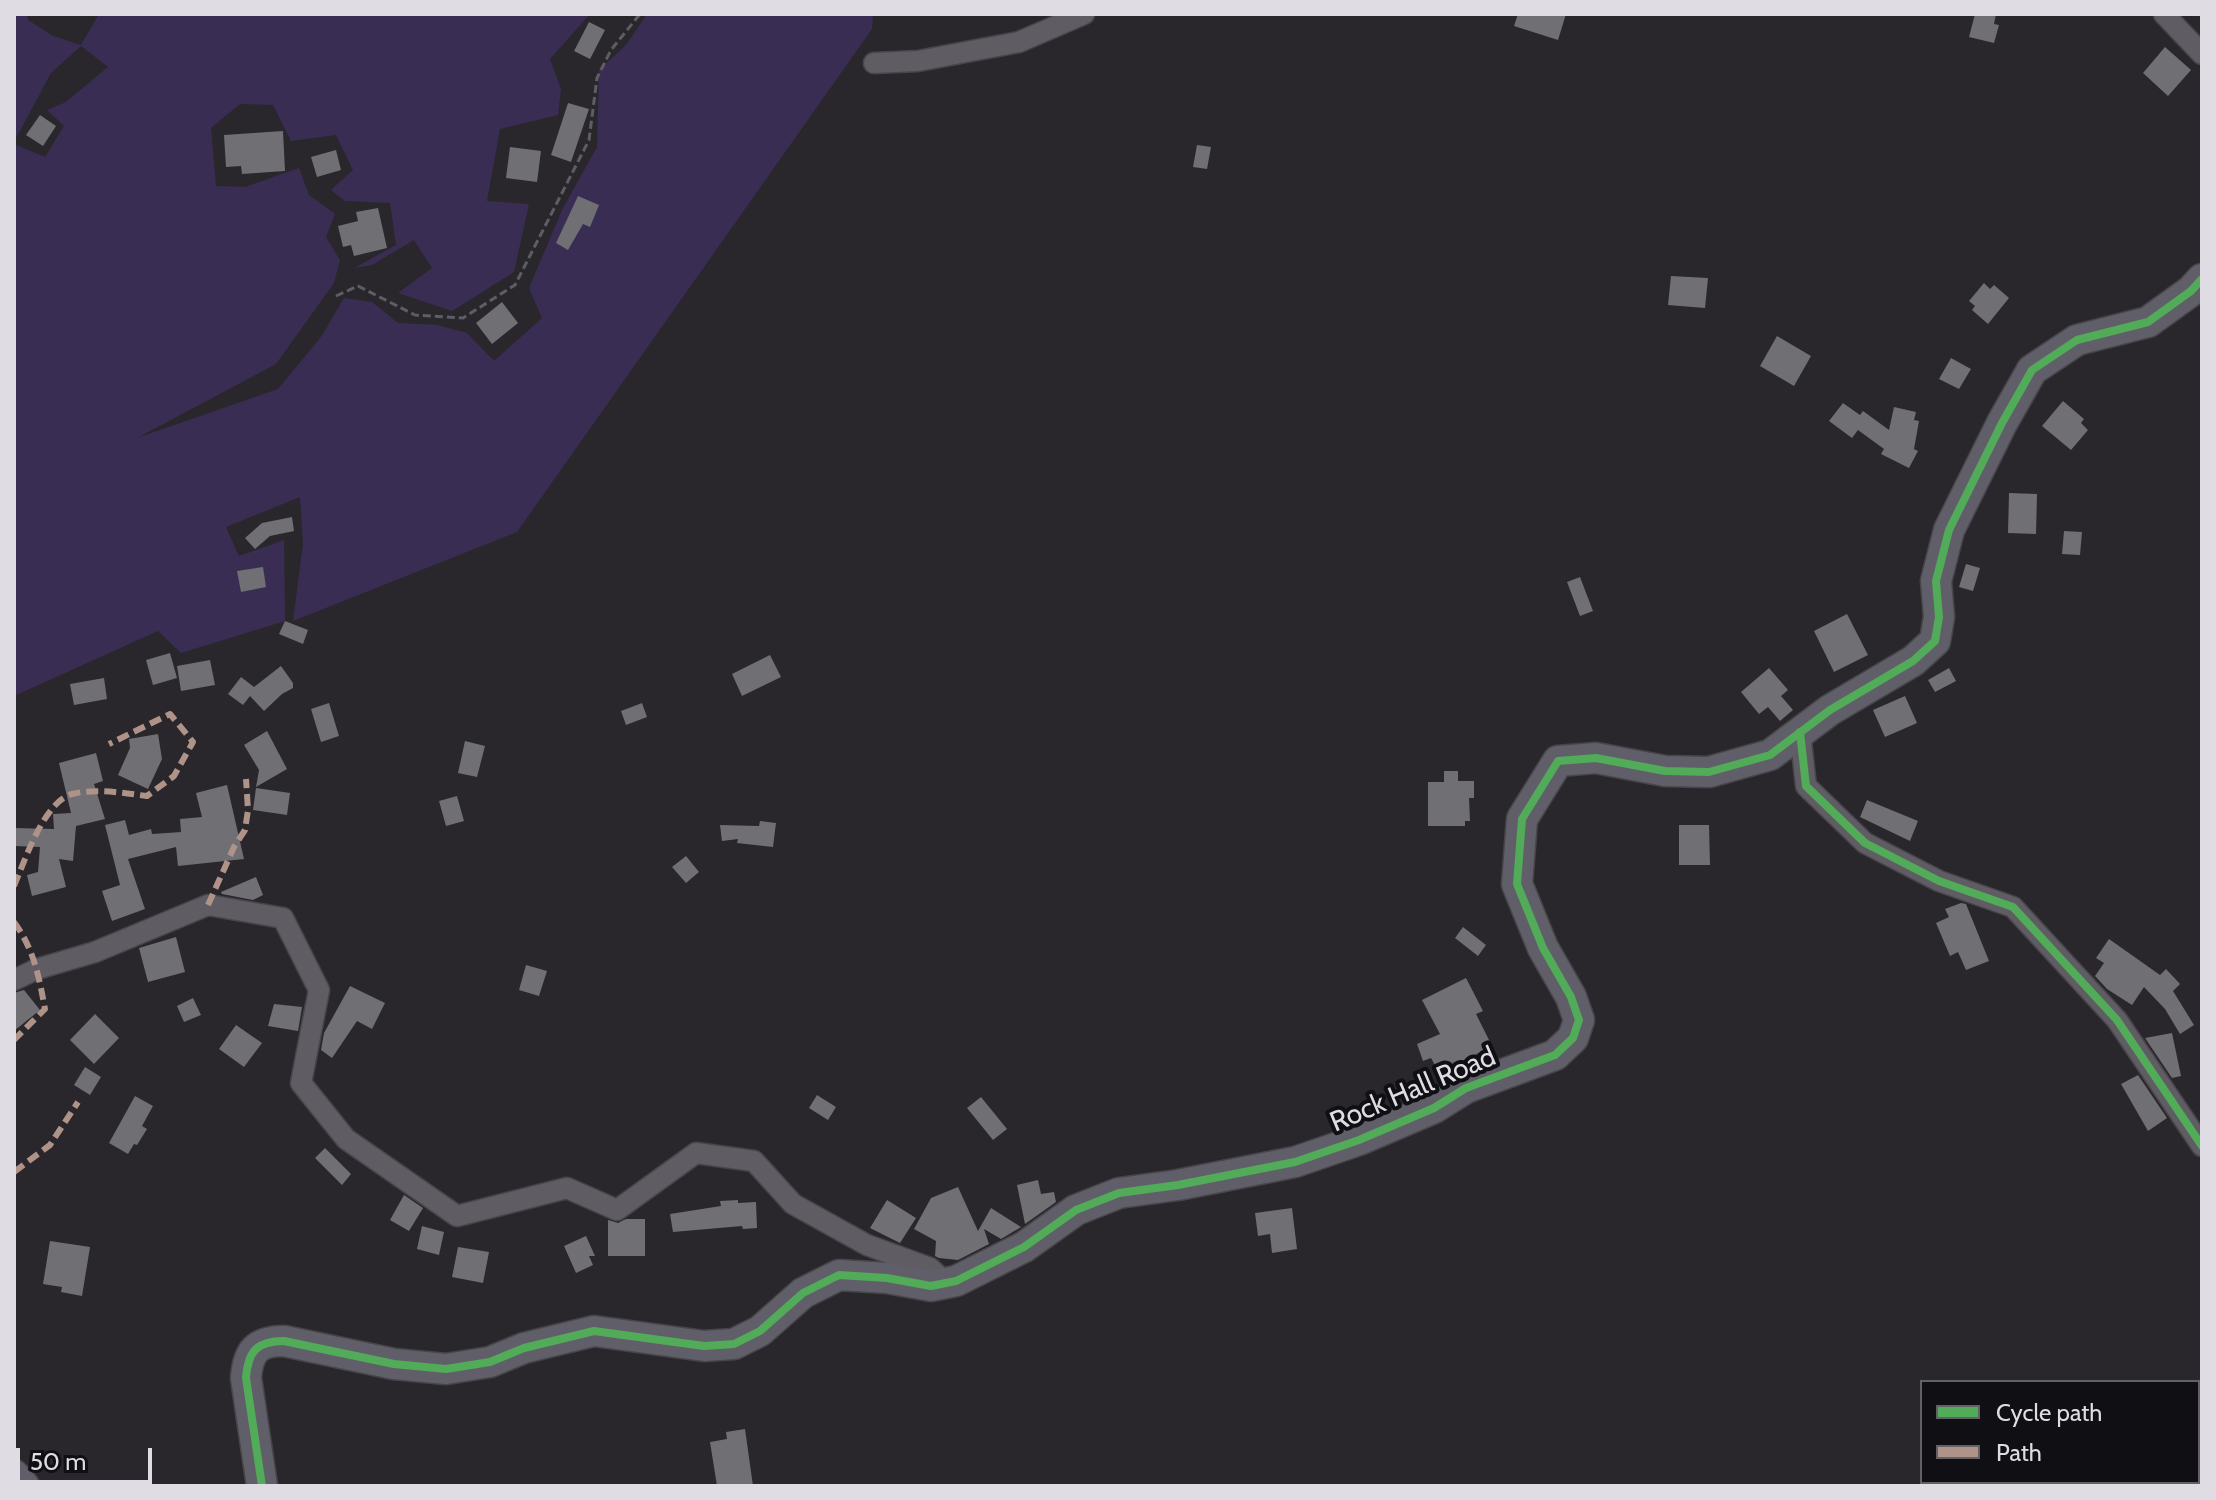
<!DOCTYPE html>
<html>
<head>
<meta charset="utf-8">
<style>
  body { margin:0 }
  #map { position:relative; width:2216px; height:1500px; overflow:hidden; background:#29272c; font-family:Cabin,sans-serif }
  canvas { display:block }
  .frame { position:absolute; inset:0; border:16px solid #dfdde3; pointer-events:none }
  .legend { position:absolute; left:1920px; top:1380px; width:280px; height:104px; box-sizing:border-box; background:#100f13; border:2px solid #636166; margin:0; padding:10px 14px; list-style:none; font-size:24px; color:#dfdde3 }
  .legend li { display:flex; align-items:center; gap:16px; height:40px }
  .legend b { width:40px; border:2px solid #636166 }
  .scale { position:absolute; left:16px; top:1448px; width:136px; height:36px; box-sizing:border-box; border:4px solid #dfdde3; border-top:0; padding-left:10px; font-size:24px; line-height:28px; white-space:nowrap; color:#dfdde3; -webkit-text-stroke:6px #100f13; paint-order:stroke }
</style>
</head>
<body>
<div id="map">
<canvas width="2216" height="1500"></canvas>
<div class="frame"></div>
<ul class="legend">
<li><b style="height:10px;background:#51ab58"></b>Cycle path</li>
<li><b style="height:10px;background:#af9288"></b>Path</li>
</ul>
<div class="scale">50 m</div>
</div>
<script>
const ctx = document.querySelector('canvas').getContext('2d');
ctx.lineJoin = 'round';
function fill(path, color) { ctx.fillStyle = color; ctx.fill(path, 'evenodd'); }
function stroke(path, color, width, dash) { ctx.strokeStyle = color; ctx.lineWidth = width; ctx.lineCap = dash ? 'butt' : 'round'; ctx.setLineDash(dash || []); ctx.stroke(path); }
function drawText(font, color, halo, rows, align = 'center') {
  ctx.font = font + ' Cabin,sans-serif'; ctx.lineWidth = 8; ctx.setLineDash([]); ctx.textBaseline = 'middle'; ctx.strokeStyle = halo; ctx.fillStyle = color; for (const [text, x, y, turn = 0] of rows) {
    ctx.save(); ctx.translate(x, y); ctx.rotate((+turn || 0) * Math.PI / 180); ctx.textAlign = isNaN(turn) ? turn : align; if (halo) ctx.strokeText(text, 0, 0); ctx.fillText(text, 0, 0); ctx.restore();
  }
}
fill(new Path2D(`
  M 14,14 L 27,14 L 28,20 L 53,36 L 81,45 L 99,14 L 590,14 L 550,59 L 561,89 L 558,115 L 500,129 L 487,201 L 529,204 L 514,272 L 452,311 L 398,293 L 432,268 L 414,240 L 372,265 L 354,268 L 396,245 L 390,203 L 345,201 L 331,190 L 353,170 L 336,135 L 291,141 L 273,105 L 240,104 L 211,128 L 216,186 L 245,187 L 299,168 L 309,195 L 335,214 L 326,237 L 340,260 L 334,283 L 276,364 L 137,438 L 278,389 L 321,337 L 344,298 L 372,302 L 398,323 L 437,325 L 467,333 L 494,361 L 542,318 L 529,288 L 563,208 L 597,147 L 599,70 L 626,45 L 647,14 L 873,14 L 872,29 L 517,532 L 293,621 L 303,544 L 300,497 L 226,527 L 239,556 L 284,540 L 285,621 L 181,653 L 158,631 L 14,696 L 14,144 L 45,157 L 64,126 L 47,110 L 66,102 L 108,67 L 81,46 L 51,73 L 14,142 Z`), '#3a2d54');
fill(new Path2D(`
  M 1518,14 L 1566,14 L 1558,40 L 1514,26 Z
  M 1975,14 L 1996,14 L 1994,24 L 1999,25 L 1994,43 L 1969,37 Z
  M 589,22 L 605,30 L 590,59 L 574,51 Z
  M 2165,47 L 2191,70 L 2168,96 L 2143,73 Z
  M 568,103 L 589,109 L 571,162 L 551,155 Z
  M 40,115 L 56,126 L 43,146 L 26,135 Z
  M 283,131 L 285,171 L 242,174 L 241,166 L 226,167 L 224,135 Z
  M 1197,145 L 1211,147 L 1207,169 L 1193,167 Z
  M 510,147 L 541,151 L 537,182 L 506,178 Z
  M 336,150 L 341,170 L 317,177 L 311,157 Z
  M 578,196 L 599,205 L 590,227 L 583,224 L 568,250 L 556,243 Z
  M 378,208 L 387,248 L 354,256 L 351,245 L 343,247 L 338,226 L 358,221 L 356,212 Z
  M 1671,276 L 1708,278 L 1705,308 L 1668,305 Z
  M 1984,283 L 1990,289 L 1994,285 L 2009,298 L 1988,324 L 1972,310 L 1975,306 L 1969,301 Z
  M 502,302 L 518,323 L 492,344 L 476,323 Z
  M 1777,336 L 1811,356 L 1794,386 L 1760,366 Z
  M 1951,358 L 1971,369 L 1959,389 L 1939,379 Z
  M 2063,401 L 2084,419 L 2081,423 L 2088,430 L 2071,450 L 2042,426 Z
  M 1843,403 L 1860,415 L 1863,411 L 1889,430 L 1894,407 L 1916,412 L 1914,420 L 1919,421 L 1914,449 L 1918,451 L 1909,468 L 1881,454 L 1884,449 L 1858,430 L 1852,438 L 1829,421 Z
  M 2009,493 L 2037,494 L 2036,534 L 2008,533 Z
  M 292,517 L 294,531 L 270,536 L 255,549 L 245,538 L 262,523 Z
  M 2064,531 L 2082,532 L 2080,555 L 2062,554 Z
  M 1966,564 L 1980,568 L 1973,591 L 1959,587 Z
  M 263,567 L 266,587 L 241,592 L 237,571 Z
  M 1580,577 L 1593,611 L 1580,616 L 1567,582 Z
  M 1847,614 L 1868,655 L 1834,672 L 1814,631 Z
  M 285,621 L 308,630 L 303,644 L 279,634 Z
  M 170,653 L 177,678 L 153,685 L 146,660 Z
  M 770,655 L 781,677 L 742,696 L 732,674 Z
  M 210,660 L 215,685 L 181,691 L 177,666 Z
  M 281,666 L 293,683 L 293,688 L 282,694 L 264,711 L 250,696 L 243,705 L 228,694 L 241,677 L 254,687 Z
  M 1769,668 L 1788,690 L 1781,696 L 1793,710 L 1780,721 L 1768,707 L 1759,714 L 1741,692 Z
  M 1949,668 L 1956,681 L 1935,692 L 1928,680 Z
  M 104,678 L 107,699 L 74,705 L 70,684 Z
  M 1905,696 L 1917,723 L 1885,737 L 1873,710 Z
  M 329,703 L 339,736 L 321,742 L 311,709 Z
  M 642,703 L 647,717 L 626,725 L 621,711 Z
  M 267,731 L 287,769 L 256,787 L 259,770 L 244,745 Z
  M 158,734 L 162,759 L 148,789 L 118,775 L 130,748 L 129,739 Z
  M 465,741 L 485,746 L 477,777 L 458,773 Z
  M 96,753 L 103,781 L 94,784 L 105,819 L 76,826 L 73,861 L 59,859 L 66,887 L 32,896 L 27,875 L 38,872 L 40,847 L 14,846 L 14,828 L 54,829 L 53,814 L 71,813 L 59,763 Z
  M 1444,771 L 1458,771 L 1458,781 L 1474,781 L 1474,798 L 1469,798 L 1470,821 L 1465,821 L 1465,826 L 1428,826 L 1428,782 L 1444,782 Z
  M 227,785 L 244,859 L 178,866 L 176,847 L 128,859 L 145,909 L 112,921 L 102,891 L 120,885 L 105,825 L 125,820 L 129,835 L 151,829 L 152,834 L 181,832 L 180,819 L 202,817 L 196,793 Z
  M 256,788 L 290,793 L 287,815 L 253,810 Z
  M 457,796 L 464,821 L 446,826 L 439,801 Z
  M 1867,800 L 1918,821 L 1910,841 L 1860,817 Z
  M 760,821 L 776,823 L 773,847 L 737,843 L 738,839 L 722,841 L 720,825 L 759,826 Z
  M 1679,825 L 1709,825 L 1710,865 L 1679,865 Z
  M 686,856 L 699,872 L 686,883 L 672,867 Z
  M 256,877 L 263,895 L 253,900 L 222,894 L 221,892 Z
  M 1961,903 L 1966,904 L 1989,961 L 1966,970 L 1958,952 L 1950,956 L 1936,923 L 1949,917 L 1945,909 Z
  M 1463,927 L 1486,945 L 1478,956 L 1455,938 Z
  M 176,937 L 185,972 L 148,982 L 139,948 Z
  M 2109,939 L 2160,975 L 2166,969 L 2180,984 L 2173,991 L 2194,1025 L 2180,1034 L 2165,1009 L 2144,987 L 2132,1005 L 2107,989 L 2095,976 L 2104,963 L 2096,958 Z
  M 526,965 L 547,971 L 539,996 L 519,990 Z
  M 1466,978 L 1483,1011 L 1476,1014 L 1492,1046 L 1452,1067 L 1451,1065 L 1438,1071 L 1431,1058 L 1423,1061 L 1417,1044 L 1440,1034 L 1422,1000 Z
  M 350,986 L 385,1003 L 372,1029 L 357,1021 L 332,1058 L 321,1050 L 324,1033 Z
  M 24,990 L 40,1010 L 14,1031 L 14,993 Z
  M 193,998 L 201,1015 L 184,1022 L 177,1006 Z
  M 274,1004 L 302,1007 L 298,1031 L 268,1026 Z
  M 95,1014 L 119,1038 L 94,1064 L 70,1040 Z
  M 236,1025 L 262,1043 L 244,1067 L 219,1049 Z
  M 2172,1033 L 2181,1076 L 2172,1078 L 2145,1038 Z
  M 85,1067 L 101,1077 L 90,1095 L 74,1085 Z
  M 2138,1075 L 2167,1118 L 2148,1131 L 2121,1084 Z
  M 817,1095 L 836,1107 L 828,1120 L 809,1108 Z
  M 135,1096 L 153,1106 L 142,1126 L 147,1129 L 137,1145 L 134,1144 L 128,1154 L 109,1143 Z
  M 981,1097 L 1007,1129 L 993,1140 L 967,1108 Z
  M 325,1148 L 351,1174 L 342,1185 L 315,1158 Z
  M 1038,1180 L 1041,1194 L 1054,1192 L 1056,1202 L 1025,1224 L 1017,1185 Z
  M 958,1187 L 978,1231 L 991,1208 L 1021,1227 L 1001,1239 L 984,1229 L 989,1244 L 958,1260 L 939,1258 L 935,1256 L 936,1241 L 914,1229 L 931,1198 Z
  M 404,1195 L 423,1208 L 409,1231 L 390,1220 Z
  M 738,1200 L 738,1203 L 756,1202 L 757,1228 L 743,1229 L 742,1226 L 673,1232 L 670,1214 L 721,1206 L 720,1201 Z
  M 887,1200 L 916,1218 L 900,1243 L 870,1228 Z
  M 1292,1208 L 1297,1249 L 1272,1253 L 1270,1234 L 1258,1236 L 1255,1213 Z
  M 626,1219 L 645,1219 L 645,1256 L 608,1256 L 608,1220 L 618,1223 Z
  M 422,1226 L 444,1232 L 439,1255 L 417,1249 Z
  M 586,1236 L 595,1256 L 589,1256 L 593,1265 L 576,1273 L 564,1246 Z
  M 50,1241 L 90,1247 L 82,1296 L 61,1292 L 62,1287 L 43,1284 Z
  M 458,1247 L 489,1252 L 483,1283 L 452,1277 Z
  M 745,1429 L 753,1486 L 717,1486 L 710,1442 L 727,1439 L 726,1432 Z`), '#706f73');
const street = new Path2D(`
  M 2164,14 L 2202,54
  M 874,63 L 918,61 L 1019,42 L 1084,14
  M 1800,732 L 1806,786 L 1865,843 L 1939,881 L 2013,907 L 2117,1020 L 2202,1146
  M 14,980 L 37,969 L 95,952 L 208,905 L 283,918 L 319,990 L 301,1083 L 346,1139 L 457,1216 L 567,1188 L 617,1210 L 696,1153 L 754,1161 L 793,1204 L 867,1245 L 930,1268 L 944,1281 L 956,1281`);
const secondary = new Path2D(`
  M 14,1475 L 24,1486
  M 262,1486 L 246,1378 C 248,1352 256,1341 284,1341 L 394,1364 L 446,1369 L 490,1362 L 524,1348 L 594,1331 L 704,1346 L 734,1344 L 760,1331 L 803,1293 L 839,1275 L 887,1278 L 931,1286 L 956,1281 L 1024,1247 L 1076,1210 L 1119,1193 L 1178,1185 L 1295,1162 L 1359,1140 L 1434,1108 L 1466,1088 L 1555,1055 L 1573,1038 L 1579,1020 L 1571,997 L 1543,948 L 1517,884 L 1522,819 L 1558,761 L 1596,758 L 1665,771 L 1709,772 L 1770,755 L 1830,710 L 1913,661 L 1935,641 L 1939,617 L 1936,581 L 1949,530 L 2002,423 L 2032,370 L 2077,340 L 2148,322 L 2191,291 L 2202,279`);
stroke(street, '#464548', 23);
stroke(secondary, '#464548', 33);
stroke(new Path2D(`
  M 336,296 L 358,286 L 415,315 L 463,318 L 515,285 L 589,140 L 597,78 L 611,50 L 640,14`), '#5f5d64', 3, [8, 4]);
stroke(street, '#5f5c64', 20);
stroke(secondary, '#605e68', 30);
stroke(new Path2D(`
  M 14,886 C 25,860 44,802 72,794 C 97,788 122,793 147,796 L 174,776 L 193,742 L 170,714 L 109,744
  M 208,905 L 234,847 L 245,830 L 248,810 L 246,779
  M 14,922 C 34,949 39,977 45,1009 L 14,1040
  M 14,1172 L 50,1145 L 78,1102`), '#af9288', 6, [12, 6]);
stroke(new Path2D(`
  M 1800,732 L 1806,786 L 1865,843 L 1939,881 L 2013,907 L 2117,1020 L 2202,1146
  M 262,1486 L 246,1378 C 248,1352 256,1341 284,1341 L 394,1364 L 446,1369 L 490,1362 L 524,1348 L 594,1331 L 704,1346 L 734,1344 L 760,1331 L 803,1293 L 839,1275 L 887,1278 L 931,1286 L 956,1281 L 1024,1247 L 1076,1210 L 1119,1193 L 1178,1185 L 1295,1162 L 1359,1140 L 1434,1108 L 1466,1088 L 1555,1055 L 1573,1038 L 1579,1020 L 1571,997 L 1543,948 L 1517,884 L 1522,819 L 1558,761 L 1596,758 L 1665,771 L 1709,772 L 1770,755 L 1830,710 L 1913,661 L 1935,641 L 1939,617 L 1936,581 L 1949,530 L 2002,423 L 2032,370 L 2077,340 L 2148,322 L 2191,291 L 2202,279`), '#51ab58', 8);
drawText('28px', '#dfdde3', '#100f13', [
  ["Rock Hall Road",1413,1090,-23]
]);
</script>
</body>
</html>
